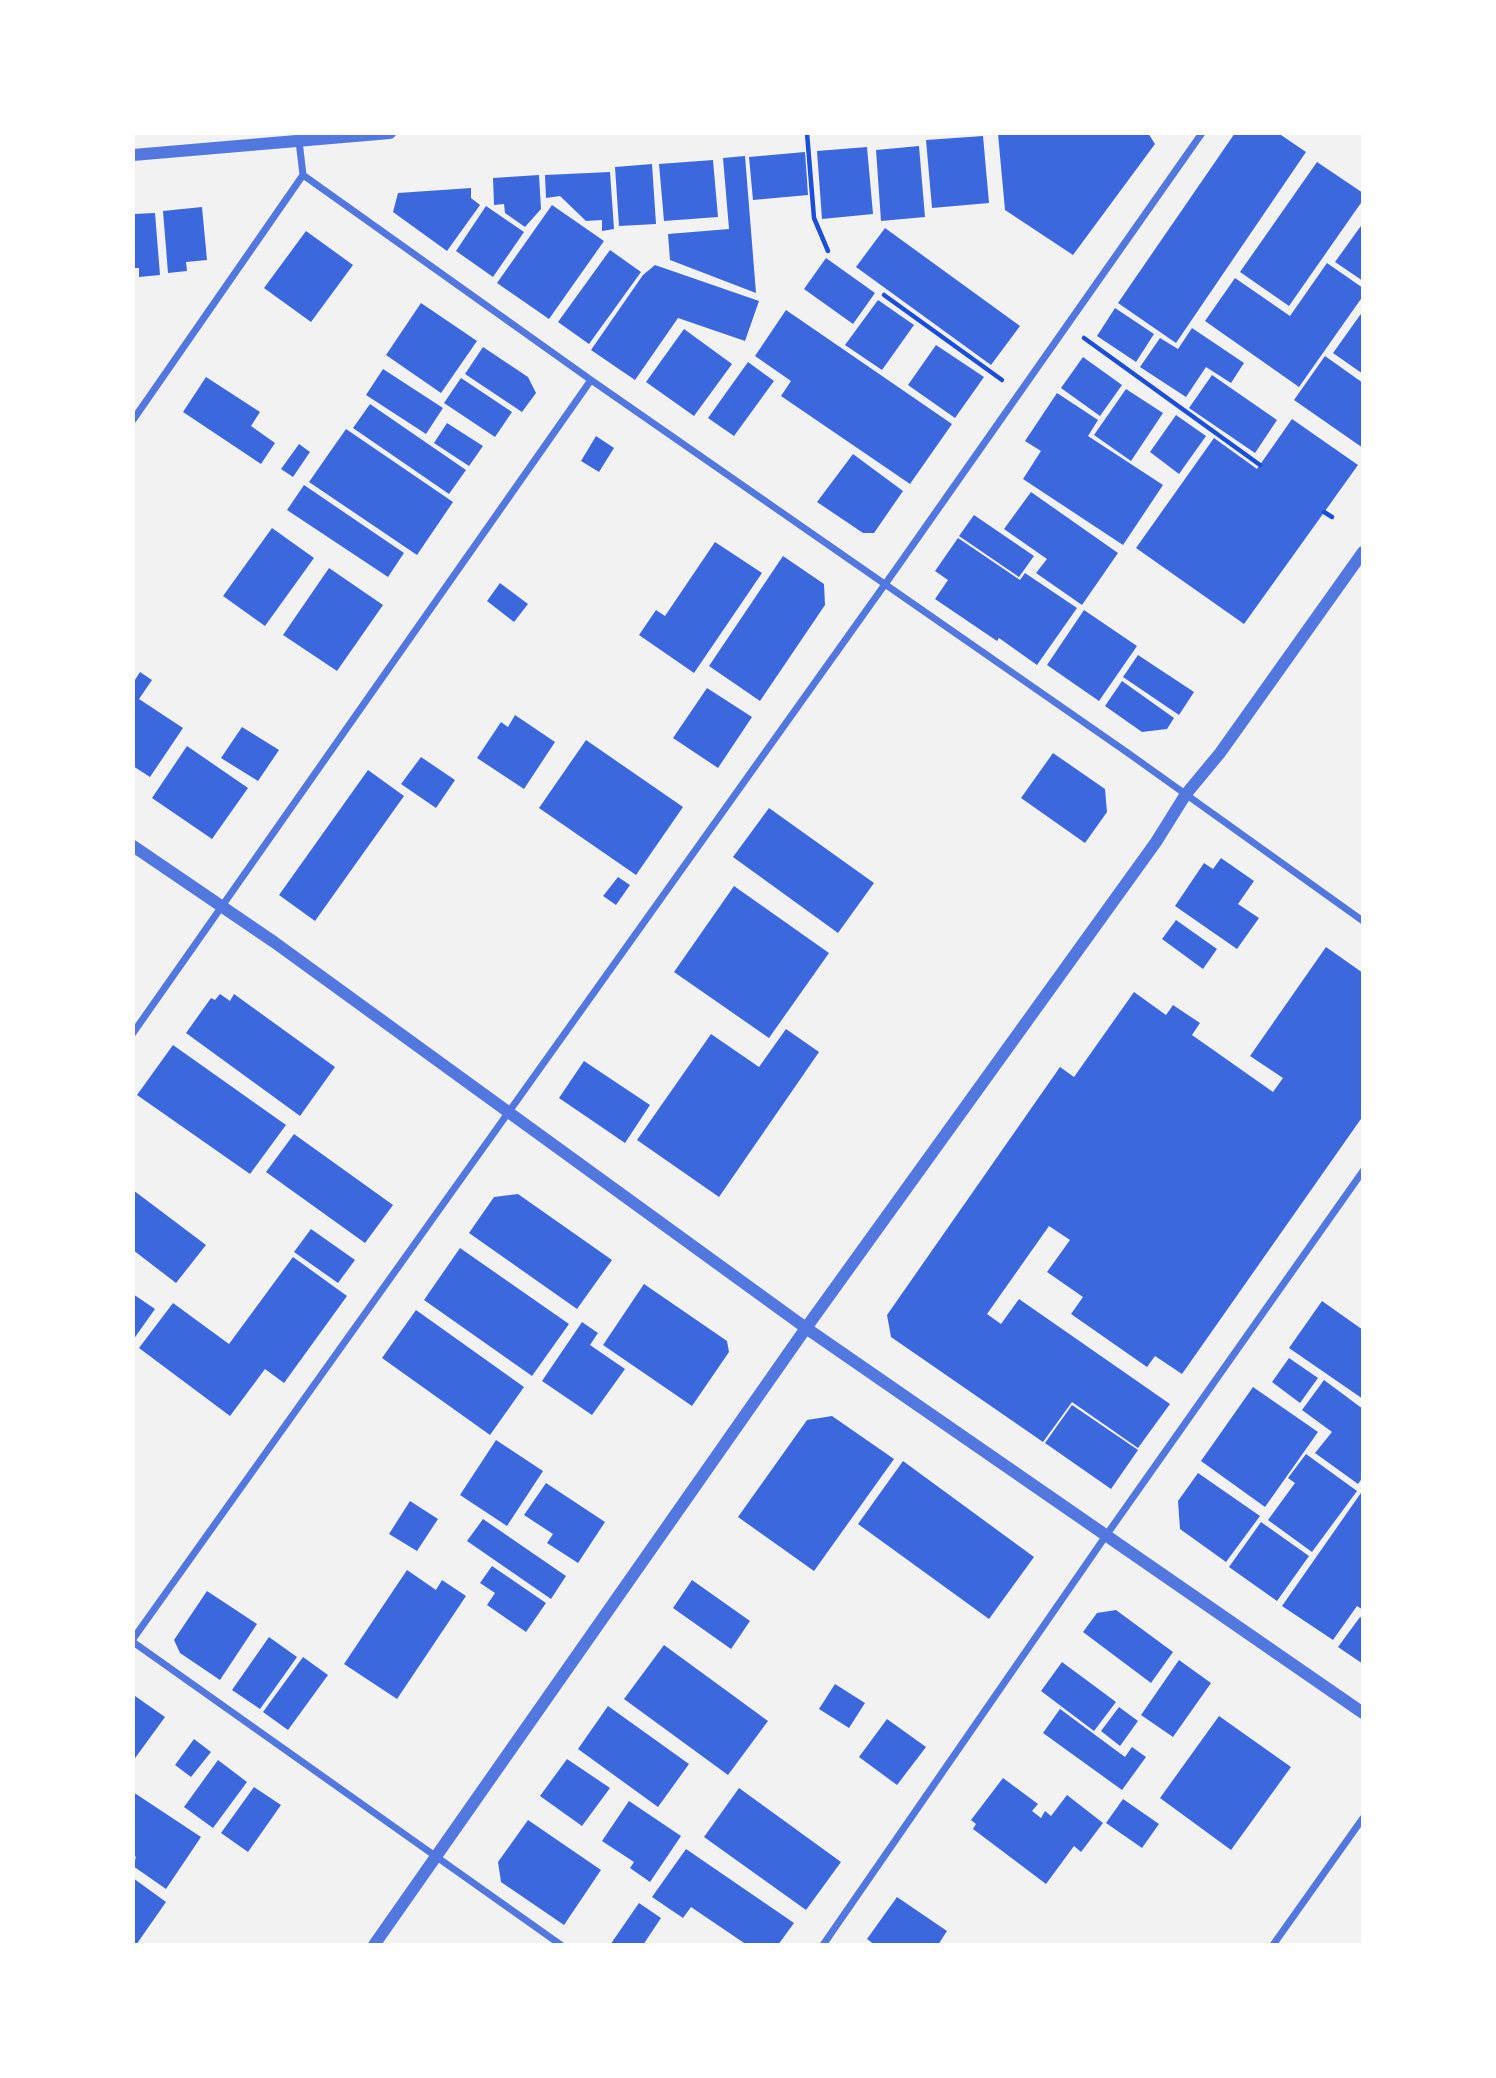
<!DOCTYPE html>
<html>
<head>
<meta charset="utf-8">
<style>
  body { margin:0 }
  #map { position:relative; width:1496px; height:2078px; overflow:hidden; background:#f2f2f2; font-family:"Nunito Sans",sans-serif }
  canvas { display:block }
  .frame { position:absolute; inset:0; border:135px solid #fff; pointer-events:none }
</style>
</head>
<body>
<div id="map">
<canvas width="1496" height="2078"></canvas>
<div class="frame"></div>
</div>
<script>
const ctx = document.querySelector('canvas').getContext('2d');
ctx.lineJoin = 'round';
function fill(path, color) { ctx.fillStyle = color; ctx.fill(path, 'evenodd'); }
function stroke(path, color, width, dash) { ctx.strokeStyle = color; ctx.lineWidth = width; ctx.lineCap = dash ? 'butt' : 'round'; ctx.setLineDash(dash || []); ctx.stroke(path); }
fill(new Path2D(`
  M 1148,133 L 1155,144 L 1073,255 L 1005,210 L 998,134 Z
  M 1235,133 L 1278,133 L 1306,152 L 1176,343 L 1118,303 Z
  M 983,136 L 989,203 L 932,208 L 926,140 Z
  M 919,146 L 925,217 L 881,221 L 876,150 Z
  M 867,147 L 873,214 L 822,219 L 817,151 Z
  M 805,152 L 808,195 L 753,200 L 749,157 Z
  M 745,156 L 756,293 L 670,260 L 668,234 L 729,229 L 723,158 Z
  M 713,160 L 718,217 L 664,221 L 659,164 Z
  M 1317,162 L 1363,193 L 1363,200 L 1289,306 L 1240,272 Z
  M 652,164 L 656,224 L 619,226 L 615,167 Z
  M 610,172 L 614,229 L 602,231 L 602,220 L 586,221 L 560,196 L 546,198 L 545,175 Z
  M 539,175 L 541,209 L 525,227 L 505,213 L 504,204 L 494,205 L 493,178 Z
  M 471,188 L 471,198 L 480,205 L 447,251 L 393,212 L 398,193 Z
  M 552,205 L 604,241 L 549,319 L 497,283 Z
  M 486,206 L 524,232 L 493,277 L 456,251 Z
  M 202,207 L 207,260 L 186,262 L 187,271 L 168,273 L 163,211 Z
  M 155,213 L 160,275 L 139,277 L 139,268 L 133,268 L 133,214 Z
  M 1363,223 L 1363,281 L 1335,262 Z
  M 885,228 L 1020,326 L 991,365 L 856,267 Z
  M 306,231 L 353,265 L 311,322 L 264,288 Z
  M 610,250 L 641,272 L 589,344 L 558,322 Z
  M 826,258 L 875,293 L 853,324 L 804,289 Z
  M 1327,263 L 1363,288 L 1363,296 L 1299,387 L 1205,321 L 1235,278 L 1290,316 Z
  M 655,265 L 759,301 L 745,341 L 678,318 L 635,380 L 591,350 L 643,275 Z
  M 878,300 L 914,325 L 882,370 L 845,345 Z
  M 421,303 L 477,341 L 441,393 L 386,355 Z
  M 1115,308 L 1154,334 L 1136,362 L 1097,336 Z
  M 786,310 L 952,424 L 910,484 L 781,396 L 791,381 L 755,356 Z
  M 1363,311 L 1363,374 L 1333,353 Z
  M 1192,328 L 1244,363 L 1231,383 L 1206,367 L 1186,397 L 1140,367 L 1160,338 L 1178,349 Z
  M 684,329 L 732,364 L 694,416 L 646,382 Z
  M 936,345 L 984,377 L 955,418 L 908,385 Z
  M 483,347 L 528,377 L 536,393 L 522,412 L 465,374 Z
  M 1325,356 L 1363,383 L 1363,448 L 1294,400 Z
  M 1083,357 L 1122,385 L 1100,416 L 1061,388 Z
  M 748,362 L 774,381 L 734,436 L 708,418 Z
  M 383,369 L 443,408 L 426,434 L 366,395 Z
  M 1212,375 L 1277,420 L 1255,453 L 1189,408 Z
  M 206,377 L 260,412 L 251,426 L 275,443 L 261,464 L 183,412 Z
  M 461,378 L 512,412 L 495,437 L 444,403 Z
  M 1126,389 L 1163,413 L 1131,461 L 1094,435 Z
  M 1057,393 L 1098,420 L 1088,436 L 1163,485 L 1123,545 L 1023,479 L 1041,451 L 1025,441 Z
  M 370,404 L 466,470 L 449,494 L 353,428 Z
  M 1176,415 L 1206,436 L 1179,474 L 1150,452 Z
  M 1292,419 L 1358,465 L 1244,624 L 1136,548 L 1214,438 L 1257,469 Z
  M 447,423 L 483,446 L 469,466 L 434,443 Z
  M 346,429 L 453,502 L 417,555 L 309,482 Z
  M 596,436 L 614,448 L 599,472 L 581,461 Z
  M 299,444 L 310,452 L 293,477 L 281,469 Z
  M 853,454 L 903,491 L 874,533 L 863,533 L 817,502 Z
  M 304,485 L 404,553 L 388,577 L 287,510 Z
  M 1031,492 L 1118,553 L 1082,605 L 1036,573 L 1047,559 L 1004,529 Z
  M 974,515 L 1034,556 L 1019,577 L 959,536 Z
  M 272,528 L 314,558 L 265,626 L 223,596 Z
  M 958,538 L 1020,580 L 1025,573 L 1077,608 L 1037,665 L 999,638 L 997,641 L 935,599 L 948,580 L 935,571 Z
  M 715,542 L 762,573 L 694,673 L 639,635 L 656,610 L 665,616 Z
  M 783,556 L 824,584 L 825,605 L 760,701 L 709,666 Z
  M 329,568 L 383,605 L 337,671 L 283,635 Z
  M 500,583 L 528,604 L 514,622 L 487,601 Z
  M 1084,610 L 1137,646 L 1099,701 L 1047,665 Z
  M 1138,655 L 1194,692 L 1179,715 L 1123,677 Z
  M 140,672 L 152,680 L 139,699 L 183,728 L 150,777 L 133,766 L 133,683 Z
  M 1122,681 L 1174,718 L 1167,729 L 1142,732 L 1105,706 Z
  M 707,688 L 752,717 L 718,768 L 673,738 Z
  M 515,715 L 555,742 L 524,789 L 477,758 L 501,722 L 508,727 Z
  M 242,727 L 279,750 L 258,781 L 221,758 Z
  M 586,740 L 683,807 L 636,875 L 539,808 Z
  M 187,746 L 248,788 L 212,839 L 152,798 Z
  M 1053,753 L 1105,789 L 1107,812 L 1085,843 L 1021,798 Z
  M 421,757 L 455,780 L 436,808 L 401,784 Z
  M 368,770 L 404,796 L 315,921 L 279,895 Z
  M 769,808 L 874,883 L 838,933 L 733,857 Z
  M 1221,858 L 1254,881 L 1238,904 L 1259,918 L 1237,949 L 1175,906 L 1204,863 L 1213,869 Z
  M 618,877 L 630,885 L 616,905 L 603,896 Z
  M 734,886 L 829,953 L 769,1038 L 674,972 Z
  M 1176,920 L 1217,949 L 1203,969 L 1162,939 Z
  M 1326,947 L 1363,973 L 1363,1116 L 1182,1374 L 1155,1356 L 1147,1367 L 1071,1314 L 1083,1297 L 1047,1272 L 1070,1240 L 1049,1226 L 987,1314 L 1001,1324 L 1019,1299 L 1170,1404 L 1138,1448 L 1072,1402 L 1043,1442 L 891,1337 L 887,1315 L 1060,1067 L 1074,1077 L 1134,992 L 1166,1015 L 1173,1005 L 1200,1023 L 1192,1035 L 1273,1092 L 1283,1078 L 1250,1056 Z
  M 220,994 L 230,1001 L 234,994 L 335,1067 L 300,1116 L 186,1033 L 211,998 L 215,1000 Z
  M 786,1029 L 819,1052 L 719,1197 L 637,1140 L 711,1034 L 759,1067 Z
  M 173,1045 L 286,1125 L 250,1174 L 137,1095 Z
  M 584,1061 L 650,1105 L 625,1143 L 559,1098 Z
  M 294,1134 L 393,1205 L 365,1243 L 266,1172 Z
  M 133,1190 L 206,1245 L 176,1283 L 133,1250 Z
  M 518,1194 L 612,1260 L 577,1309 L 469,1233 L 494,1197 Z
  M 311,1229 L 355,1260 L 338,1283 L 294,1252 Z
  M 460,1248 L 569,1324 L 532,1376 L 424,1300 Z
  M 293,1257 L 347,1296 L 284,1383 L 265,1369 L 230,1416 L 139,1348 L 173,1303 L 229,1344 Z
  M 644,1284 L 727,1341 L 729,1352 L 692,1406 L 603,1345 Z
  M 133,1294 L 155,1309 L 133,1340 Z
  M 1322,1301 L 1363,1330 L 1363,1399 L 1289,1348 Z
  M 416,1310 L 524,1387 L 490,1435 L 382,1358 Z
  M 582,1322 L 598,1333 L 590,1345 L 625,1369 L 592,1415 L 542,1381 Z
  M 1289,1358 L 1318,1378 L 1300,1403 L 1272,1382 Z
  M 1324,1380 L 1363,1409 L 1363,1477 L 1358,1484 L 1315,1453 L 1332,1432 L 1302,1410 Z
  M 1253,1387 L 1318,1432 L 1265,1507 L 1201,1461 Z
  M 1072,1405 L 1138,1450 L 1111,1489 L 1045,1443 Z
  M 832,1416 L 894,1459 L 814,1571 L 738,1517 L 807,1420 Z
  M 496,1440 L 543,1471 L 507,1526 L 460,1495 Z
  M 1306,1454 L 1357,1491 L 1312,1552 L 1268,1520 L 1295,1483 L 1288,1478 Z
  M 903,1461 L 1034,1557 L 989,1619 L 858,1524 Z
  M 1198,1473 L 1260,1516 L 1226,1562 L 1180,1529 L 1178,1501 Z
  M 546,1483 L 605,1522 L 578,1563 L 547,1543 L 553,1534 L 524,1515 Z
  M 1363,1490 L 1363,1610 L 1357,1606 L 1333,1640 L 1282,1606 Z
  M 410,1501 L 438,1519 L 417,1551 L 389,1534 Z
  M 483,1519 L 566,1576 L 551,1599 L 467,1541 Z
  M 1261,1522 L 1309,1556 L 1277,1601 L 1229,1567 Z
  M 492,1566 L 546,1603 L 526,1632 L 487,1605 L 495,1593 L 480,1583 Z
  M 407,1570 L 436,1590 L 442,1580 L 466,1596 L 397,1699 L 344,1664 Z
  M 692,1580 L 750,1621 L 731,1649 L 673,1608 Z
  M 207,1591 L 257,1624 L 220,1680 L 180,1653 L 174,1640 Z
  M 1116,1610 L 1173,1652 L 1151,1683 L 1083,1632 L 1097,1613 Z
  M 1360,1617 L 1363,1619 L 1363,1664 L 1338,1647 Z
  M 269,1637 L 297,1657 L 260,1709 L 232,1690 Z
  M 664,1645 L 768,1721 L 728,1775 L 624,1699 Z
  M 303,1657 L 328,1675 L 288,1730 L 263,1712 Z
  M 1179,1660 L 1211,1683 L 1173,1737 L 1141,1715 Z
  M 1062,1662 L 1116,1702 L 1094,1731 L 1041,1691 Z
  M 835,1684 L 865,1703 L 849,1728 L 819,1709 Z
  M 135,1696 L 165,1717 L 133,1761 L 133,1700 Z
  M 608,1706 L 689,1764 L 658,1807 L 578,1749 Z
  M 1119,1707 L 1138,1721 L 1120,1746 L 1101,1731 Z
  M 1060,1709 L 1125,1757 L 1132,1747 L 1146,1757 L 1122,1790 L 1043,1733 Z
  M 1219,1716 L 1291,1767 L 1231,1850 L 1160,1798 Z
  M 887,1719 L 926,1747 L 897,1785 L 859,1757 Z
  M 194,1739 L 211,1752 L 191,1777 L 175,1765 Z
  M 567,1759 L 610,1788 L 582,1826 L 540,1796 Z
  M 218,1760 L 247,1782 L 213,1828 L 184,1807 Z
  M 1003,1778 L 1038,1804 L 1032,1811 L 1041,1818 L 1045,1811 L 1051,1816 L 1067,1795 L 1103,1823 L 1081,1852 L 1074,1846 L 1046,1884 L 973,1829 L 976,1824 L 971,1820 Z
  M 254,1787 L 281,1805 L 248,1852 L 221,1833 Z
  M 739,1788 L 841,1862 L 806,1910 L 704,1837 Z
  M 133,1792 L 201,1837 L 166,1889 L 133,1866 L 136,1857 L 133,1855 Z
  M 1123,1799 L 1159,1824 L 1142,1848 L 1106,1823 Z
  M 629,1801 L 681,1836 L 650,1882 L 630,1868 L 634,1862 L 602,1841 Z
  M 528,1820 L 601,1870 L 564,1925 L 501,1882 L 498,1862 Z
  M 686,1849 L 794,1923 L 778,1945 L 747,1945 L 691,1907 L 683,1918 L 652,1897 Z
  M 133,1878 L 166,1902 L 136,1945 L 133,1943 Z
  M 897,1897 L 947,1931 L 938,1945 L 875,1945 L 867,1939 Z
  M 639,1903 L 661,1918 L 643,1945 L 610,1945 Z`), '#3d67dc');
stroke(new Path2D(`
  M 807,133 L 814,218 L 828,251
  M 884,295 L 1002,380
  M 1084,338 L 1260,465
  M 1324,512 L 1332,517`), '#1d4ed8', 4.5);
stroke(new Path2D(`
  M 303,175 L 591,380 L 1128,753 L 1363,921
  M 133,420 L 303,175 L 299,141
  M 133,1033 L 591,380
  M 133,1639 L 898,566 L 1202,133
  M 133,1642 L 561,1945
  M 823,1945 L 1105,1537 L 1363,1171
  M 1273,1945 L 1363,1818`), '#5277de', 7);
stroke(new Path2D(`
  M 133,155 L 390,133
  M 133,846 L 274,942 L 806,1328 L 1363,1713
  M 374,1945 L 806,1328 L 1156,842 L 1186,794 L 1220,753 L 1363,552`), '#5277de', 12);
</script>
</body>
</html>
